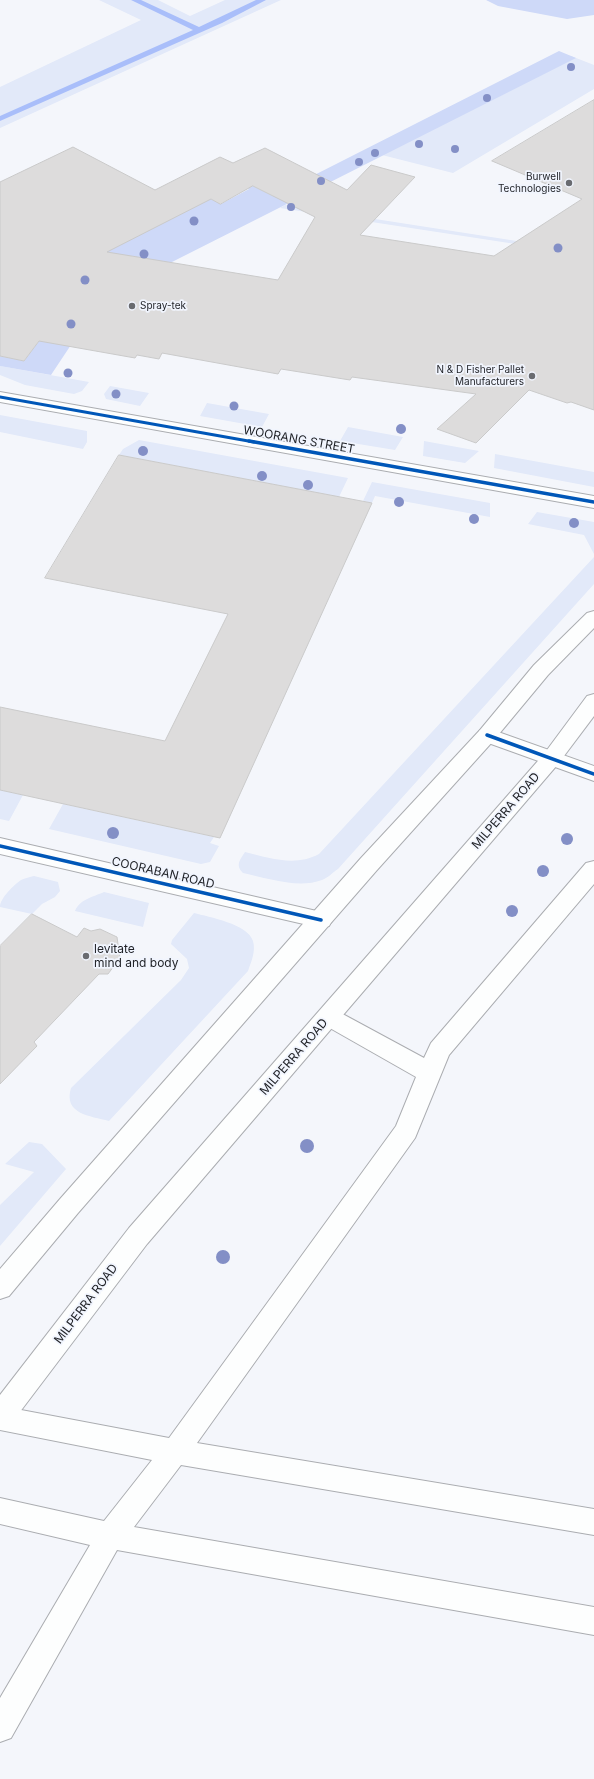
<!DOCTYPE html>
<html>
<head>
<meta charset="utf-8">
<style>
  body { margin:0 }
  canvas { display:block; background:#f4f6fb }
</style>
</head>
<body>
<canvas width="594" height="1779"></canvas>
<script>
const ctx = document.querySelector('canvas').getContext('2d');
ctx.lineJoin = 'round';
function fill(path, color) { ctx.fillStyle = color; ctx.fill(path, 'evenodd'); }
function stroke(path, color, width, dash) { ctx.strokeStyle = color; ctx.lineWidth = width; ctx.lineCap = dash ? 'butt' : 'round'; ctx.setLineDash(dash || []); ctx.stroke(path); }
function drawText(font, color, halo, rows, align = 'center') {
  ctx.font = font + ' Inter,sans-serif'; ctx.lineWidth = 3.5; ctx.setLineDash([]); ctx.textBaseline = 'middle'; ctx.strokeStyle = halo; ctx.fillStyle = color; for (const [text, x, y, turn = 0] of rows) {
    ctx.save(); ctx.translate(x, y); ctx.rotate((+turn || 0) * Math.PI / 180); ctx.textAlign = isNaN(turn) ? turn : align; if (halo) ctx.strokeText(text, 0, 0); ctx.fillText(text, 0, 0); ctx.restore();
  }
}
fill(new Path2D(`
  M 99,0 L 158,0 L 190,16 L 225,0 L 281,0 L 0,128 L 0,87 L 141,20 Z
  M 571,56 L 594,65 L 594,89 L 453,173 L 382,155 Z
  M 285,205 L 594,253 L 594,256 L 280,208 Z
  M 0,366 L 89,382 L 82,391 L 74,394 L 25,385 L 0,375 Z
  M 110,386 L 149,393 L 140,406 L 106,399 L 104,394 Z
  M 207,403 L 269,414 L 262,427 L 200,416 Z
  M 0,415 L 87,431 L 87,442 L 83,449 L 0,432 Z
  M 348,427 L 403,437 L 395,450 L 340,441 Z
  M 139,440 L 348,478 L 339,497 L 119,455 L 123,449 Z
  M 424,441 L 479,451 L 465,463 L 423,456 Z
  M 495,454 L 594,472 L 594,487 L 494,468 Z
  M 372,482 L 490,503 L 490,517 L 375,496 L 372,503 L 363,501 Z
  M 537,512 L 594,522 L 594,554 L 584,535 L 528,524 Z
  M 594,557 L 594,584 L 338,869 C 333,872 328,878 322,880 C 298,889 267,878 243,873 C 235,865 240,860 245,852 C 270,858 295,867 319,854 Z
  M 0,790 L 23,795 L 9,821 L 0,819 Z
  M 63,804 L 214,837 L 210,843 L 219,846 L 210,862 L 201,864 L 49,829 Z
  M 34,876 L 58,882 L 60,891 L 55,897 L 42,904 L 32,914 L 0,907 C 0,898 14,885 21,880 C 25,878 30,877 34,876 Z
  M 104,892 L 149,903 L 143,927 L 75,911 C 80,899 93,897 104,892 Z
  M 194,913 C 209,917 248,924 253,941 C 256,952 251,962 248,971 L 109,1121 C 90,1116 63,1114 71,1088 L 181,980 L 189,968 L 187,959 L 171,944 L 172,940 Z
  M 29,1142 L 42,1144 L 66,1169 L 0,1246 L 0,1205 L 34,1172 L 5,1164 Z`), '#e2e9f9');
fill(new Path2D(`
  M 486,0 L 594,0 L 594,15 L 567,19 L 498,6 Z
  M 559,51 L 576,58 L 170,263 L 130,256 L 51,375 L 0,366 L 0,356 L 24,361 L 39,341 L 6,303 L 207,197 L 221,204 L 249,189 L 233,180 L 237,178 L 273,196 Z`), '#ced9f8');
fill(new Path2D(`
  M 131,0 L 141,0 L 199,27 L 256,0 L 266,0 L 222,23 L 0,121 L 0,116 L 193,30 Z`), '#a9befa');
const building = new Path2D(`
  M 594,100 L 594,410 L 571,402 L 567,403 L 529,390 L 476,443 L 437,429 L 476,394 L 352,377 L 350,380 L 281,369 L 278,374 L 162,353 L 159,359 L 137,355 L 135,358 L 39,341 L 24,361 L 0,356 L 0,182 L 73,147 L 155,190 L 220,157 L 233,163 L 265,148 L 347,190 L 371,165 L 415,177 L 360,235 L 494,256 L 582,199 L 492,161 ZM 253,186 L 315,217 L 278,280 L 107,252 L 211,199 L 220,204 Z
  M 119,455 L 372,503 L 220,838 L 0,790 L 0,707 L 165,741 L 228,614 L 45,578 Z
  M 32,914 L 77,937 L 84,928 L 91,931 L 100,929 L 117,937 L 120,958 L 108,974 L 99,974 L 34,1042 L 37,1046 L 0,1084 L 0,946 Z`);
fill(building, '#dddcdc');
stroke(building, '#cacaca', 1);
const minor = new Path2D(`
  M 0,392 L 594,496 L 594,508 L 0,402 Z
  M 487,728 L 594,766 L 594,781 L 480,740 L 477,735 L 480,730 Z
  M 0,838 L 321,912 L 329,914 L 332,920 L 329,926 L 321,928 L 0,854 Z
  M 594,861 L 594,884 L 449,1055 L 415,1138 L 197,1443 L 594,1509 L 594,1535 L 181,1465 L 134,1527 L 594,1607 L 594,1635 L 117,1550 L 11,1738 L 0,1742 L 0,1698 L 90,1545 L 0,1524 L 0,1498 L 104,1521 L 152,1460 L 0,1430 L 0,1406 L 169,1438 L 396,1126 L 416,1077 L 321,1023 L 317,1017 L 321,1011 L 329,1008 L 337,1011 L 424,1058 L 431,1043 L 586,863 Z`);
const highway = new Path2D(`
  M 594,611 L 594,628 L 548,675 L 494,740 L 377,870 L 78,1213 L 9,1296 L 0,1299 L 0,1269 L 60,1199 L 361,858 L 480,730 L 534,665 L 587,613 Z
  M 594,694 L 594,716 L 558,764 L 147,1244 L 10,1425 L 0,1428 L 0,1395 L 129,1228 L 544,754 L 587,696 Z`);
stroke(minor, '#abadb1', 2);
stroke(highway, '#abadb1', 2);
fill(minor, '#fdfefe');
fill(highway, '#fdfefe');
stroke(new Path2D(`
  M 0,397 L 254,442`), '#0057b8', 3);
stroke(new Path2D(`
  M 249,441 L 594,502
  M 487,735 L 594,774
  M 0,846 L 321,920`), '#0057b8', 3.5);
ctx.fillStyle = '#838fc6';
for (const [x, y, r] of [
  [571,67,4],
  [487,98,4],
  [419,144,4],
  [455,149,4],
  [375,153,4],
  [359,162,4],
  [321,181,4],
  [291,207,4],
  [194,221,4.5],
  [558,248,4.5],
  [144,254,4.5],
  [85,280,4.5],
  [71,324,4.5],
  [68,373,4.5],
  [116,394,4.5],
  [234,406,4.5],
  [401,429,5],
  [143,451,5],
  [262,476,5],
  [308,485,5],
  [399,502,5],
  [474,519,5],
  [574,523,5],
  [113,833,6],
  [567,839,6],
  [543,871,6],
  [512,911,6],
  [307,1146,7],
  [223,1257,7]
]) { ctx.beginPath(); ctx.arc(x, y, r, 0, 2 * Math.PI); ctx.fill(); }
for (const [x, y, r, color] of [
  [569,183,4,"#696b70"],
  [132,306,4,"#696b70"],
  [532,376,4,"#696b70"],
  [86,956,4,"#696b70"]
]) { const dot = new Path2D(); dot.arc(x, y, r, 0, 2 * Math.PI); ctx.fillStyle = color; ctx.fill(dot); stroke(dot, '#f1f5fe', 1.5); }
drawText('10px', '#1e2025', '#f1f5fe', [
  ["Burwell",561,177],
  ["Technologies",561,189],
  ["Spray-tek",140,306,"left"],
  ["N & D Fisher Pallet",524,370],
  ["Manufacturers",524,382]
], 'right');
drawText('12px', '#1e2025', '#f1f5fe', [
  ["WOORANG STREET",299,440,10],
  ["MILPERRA ROAD",506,811,-49],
  ["COORABAN ROAD",163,873,13],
  ["MILPERRA ROAD",294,1057,-49],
  ["MILPERRA ROAD",86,1304,-53]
]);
drawText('12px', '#1e2025', '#f1f5fe', [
  ["levitate",94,949],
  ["mind and body",94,963]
], 'left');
</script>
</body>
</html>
